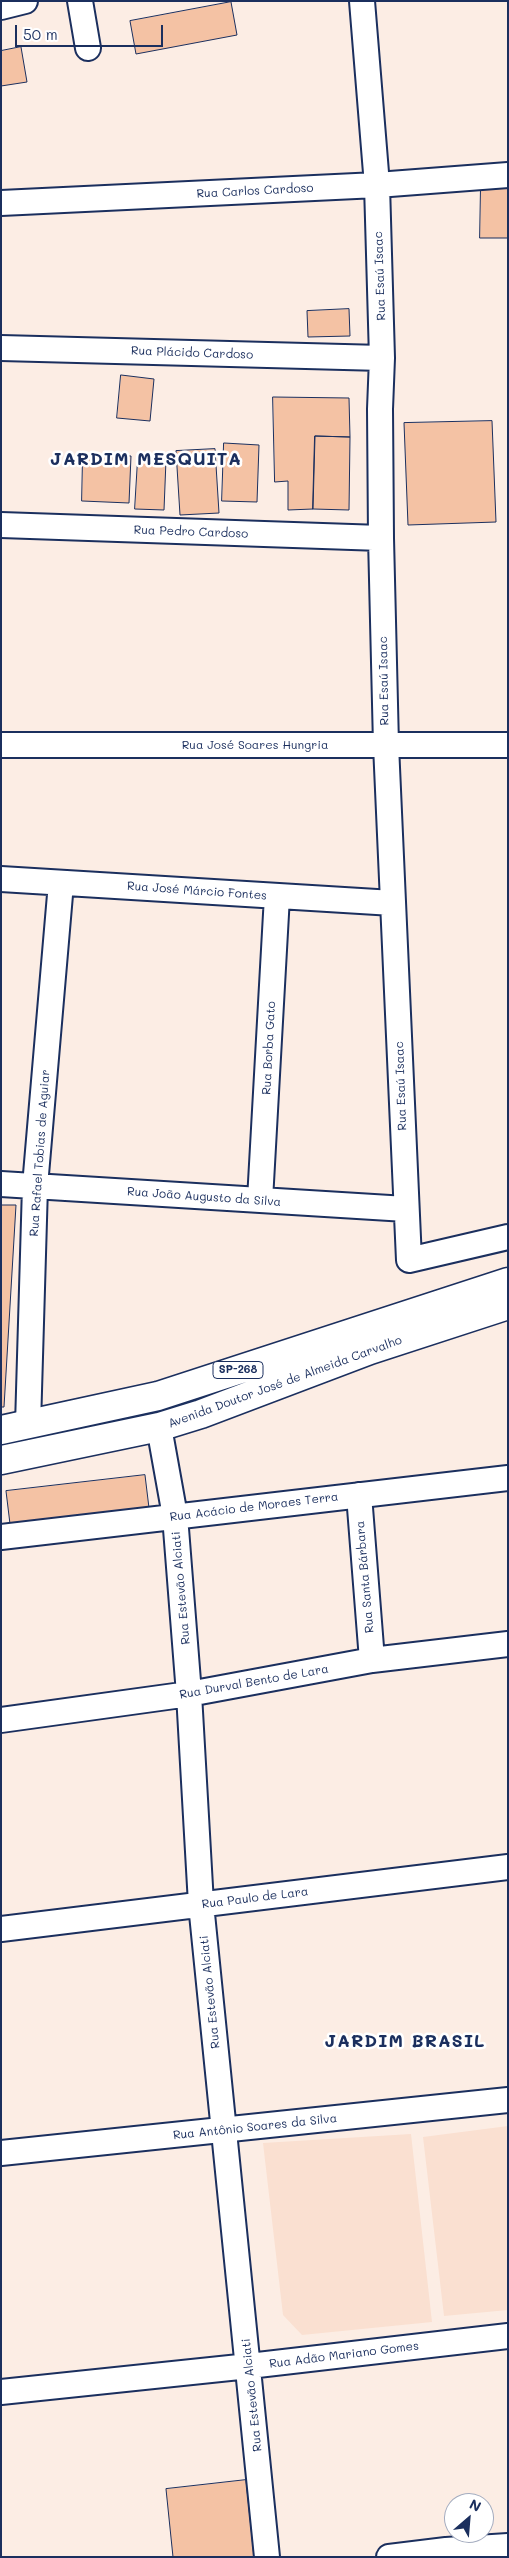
<!DOCTYPE html>
<html>
<head>
<meta charset="utf-8">
<style>
  body { margin:0 }
  #map { position:relative; width:509px; height:2558px; overflow:hidden; background:#fcede4; font-family:Mali,sans-serif }
  canvas { display:block }
  .frame { position:absolute; inset:0; border:2px solid #1b2f5e; pointer-events:none }
  .north { position:absolute; left:444px; top:2493px; width:50px; height:50px; box-sizing:border-box; background:#fff; border:1px solid #a4acbf; border-radius:50%; rotate:27deg; font-size:14px; font-weight:700; line-height:20px; text-align:center; color:#1b2f5e }
  .north::after { content:''; display:block; margin:auto; width:18px; height:22px; background:#1b2f5e; clip-path:polygon(50% 0,100% 100%,50% 72%,0 100%) }
  .scale { position:absolute; left:15px; top:25px; width:148px; height:22px; box-sizing:border-box; border:2px solid #1b2f5e; border-top:0; padding-left:6px; font-size:15px; line-height:18px; white-space:nowrap; color:#1b2f5e; -webkit-text-stroke:4px #fff; paint-order:stroke }
</style>
</head>
<body>
<div id="map">
<canvas width="509" height="2558"></canvas>
<div class="frame"></div>
<div class="north">N</div>
<div class="scale">50 m</div>
</div>
<script>
const ctx = document.querySelector('canvas').getContext('2d');
ctx.lineJoin = 'round';
function fill(path, color) { ctx.fillStyle = color; ctx.fill(path, 'evenodd'); }
function stroke(path, color, width, dash) { ctx.strokeStyle = color; ctx.lineWidth = width; ctx.lineCap = dash ? 'butt' : 'round'; ctx.setLineDash(dash || []); ctx.stroke(path); }
function drawText(font, color, halo, rows, align = 'center') {
  ctx.font = font + ' Mali,sans-serif'; ctx.lineWidth = 5; ctx.setLineDash([]); ctx.textBaseline = 'middle'; ctx.strokeStyle = halo; ctx.fillStyle = color; for (const [text, x, y, turn = 0] of rows) {
    ctx.save(); ctx.translate(x, y); ctx.rotate((+turn || 0) * Math.PI / 180); ctx.textAlign = isNaN(turn) ? turn : align; if (halo) ctx.strokeText(text, 0, 0); ctx.fillText(text, 0, 0); ctx.restore();
  }
}
fill(new Path2D(`
  M 508,2126 L 508,2310 L 444,2316 L 423,2137 Z
  M 411,2134 L 432,2322 L 302,2335 L 283,2315 L 263,2143 Z`), '#fae0d1');
const building = new Path2D(`
  M 231,2 L 237,35 L 136,54 L 130,21 Z
  M 21,47 L 27,82 L 1,86 L 1,51 Z
  M 481,183 L 508,183 L 508,238 L 480,238 Z
  M 349,309 L 350,336 L 308,337 L 307,311 Z
  M 121,375 L 154,379 L 150,421 L 117,418 Z
  M 273,397 L 349,398 L 350,437 L 315,436 L 313,509 L 288,510 L 288,481 L 275,482 Z
  M 492,421 L 496,522 L 408,525 L 404,423 Z
  M 315,436 L 350,437 L 349,510 L 313,509 Z
  M 224,443 L 259,445 L 257,502 L 222,501 Z
  M 215,449 L 219,513 L 180,515 L 176,451 Z
  M 83,455 L 131,456 L 129,503 L 82,501 Z
  M 138,459 L 166,460 L 164,510 L 135,509 Z
  M 1,1205 L 16,1205 L 4,1407 L 1,1407 Z
  M 145,1475 L 149,1508 L 10,1524 L 6,1491 Z
  M 246,2480 L 254,2557 L 173,2557 L 166,2489 Z`);
fill(building, '#f4c2a4');
stroke(building, '#1b2f5e', 1);
const street = new Path2D(`
  M 80,1 L 88,48
  M 362,1 L 377,185 L 382,358 L 380,409 L 381,538 L 386,745 L 409,1260 L 508,1237
  M 1,7 L 25,1
  M 1,203 L 377,185 L 508,175
  M 1,348 L 382,358
  M 1,525 L 381,538
  M 1,745 L 508,745
  M 1,879 L 393,903
  M 1,1184 L 406,1209
  M 260,1200 L 277,896
  M 28,1425 L 35,1186 L 61,883
  M 159,1427 L 175,1516 L 189,1694 L 201,1904 L 267,2557
  M 359,1495 L 372,1660
  M 1,1537 L 508,1478
  M 1,1720 L 189,1694 L 372,1660 L 508,1644
  M 1,1929 L 508,1867
  M 1,2153 L 508,2100
  M 1,2392 L 249,2366 L 508,2336
  M 389,2557 L 446,2550 L 508,2546`);
const primary = new Path2D(`
  M 1,1430 L 158,1396 L 508,1282
  M 1,1460 L 159,1427 L 201,1414 L 370,1350 L 508,1305`);
stroke(street, '#1b2f5e', 28);
stroke(primary, '#1b2f5e', 31);
stroke(street, '#fff', 24);
stroke(primary, '#fff', 28);
for (const [x, y, w] of [
  [238,1370,50]
]) { const box = new Path2D(); box.roundRect(x - w / 2, y - 8.5, w, 17, 4); ctx.fillStyle = '#fff'; ctx.fill(box); stroke(box, '#1b2f5e', 1); }
drawText('bold 11px', '#1b2f5e', null, [
  ["SP-268",238,1370]
]);
drawText('12px', '#1b2f5e', '#fff', [
  ["Rua Carlos Cardoso",255,191,-3],
  ["Rua Esaú Isaac",380,276,-92],
  ["Rua Plácido Cardoso",192,353,2],
  ["Rua Pedro Cardoso",191,532,2],
  ["Rua Esaú Isaac",384,681,-91],
  ["Rua José Soares Hungria",255,745],
  ["Rua José Márcio Fontes",197,891,4],
  ["Rua Borba Gato",269,1048,-87],
  ["Rua Esaú Isaac",401,1086,-92],
  ["Rua Rafael Tobias de Aguiar",40,1153,-86],
  ["Rua João Augusto da Silva",204,1197,4],
  ["Avenida Doutor José de Almeida Carvalho",285,1382,-20],
  ["Rua Acácio de Moraes Terra",254,1507,-7],
  ["Rua Santa Bárbara",365,1577,-95],
  ["Rua Estevão Alciati",181,1588,-95],
  ["Rua Durval Bento de Lara",254,1682,-10],
  ["Rua Paulo de Lara",255,1898,-7],
  ["Rua Estevão Alciati",210,1992,-96],
  ["Rua Antônio Soares da Silva",255,2127,-6],
  ["Rua Adão Mariano Gomes",344,2355,-7],
  ["Rua Estevão Alciati",252,2395,-96]
]);
ctx.letterSpacing = '1px';
drawText('bold 18px', '#1b2f5e', '#fff', [
  ["JARDIM MESQUITA",146,459],
  ["JARDIM BRASIL",405,2041]
]);
ctx.letterSpacing = '0px';
</script>
</body>
</html>
